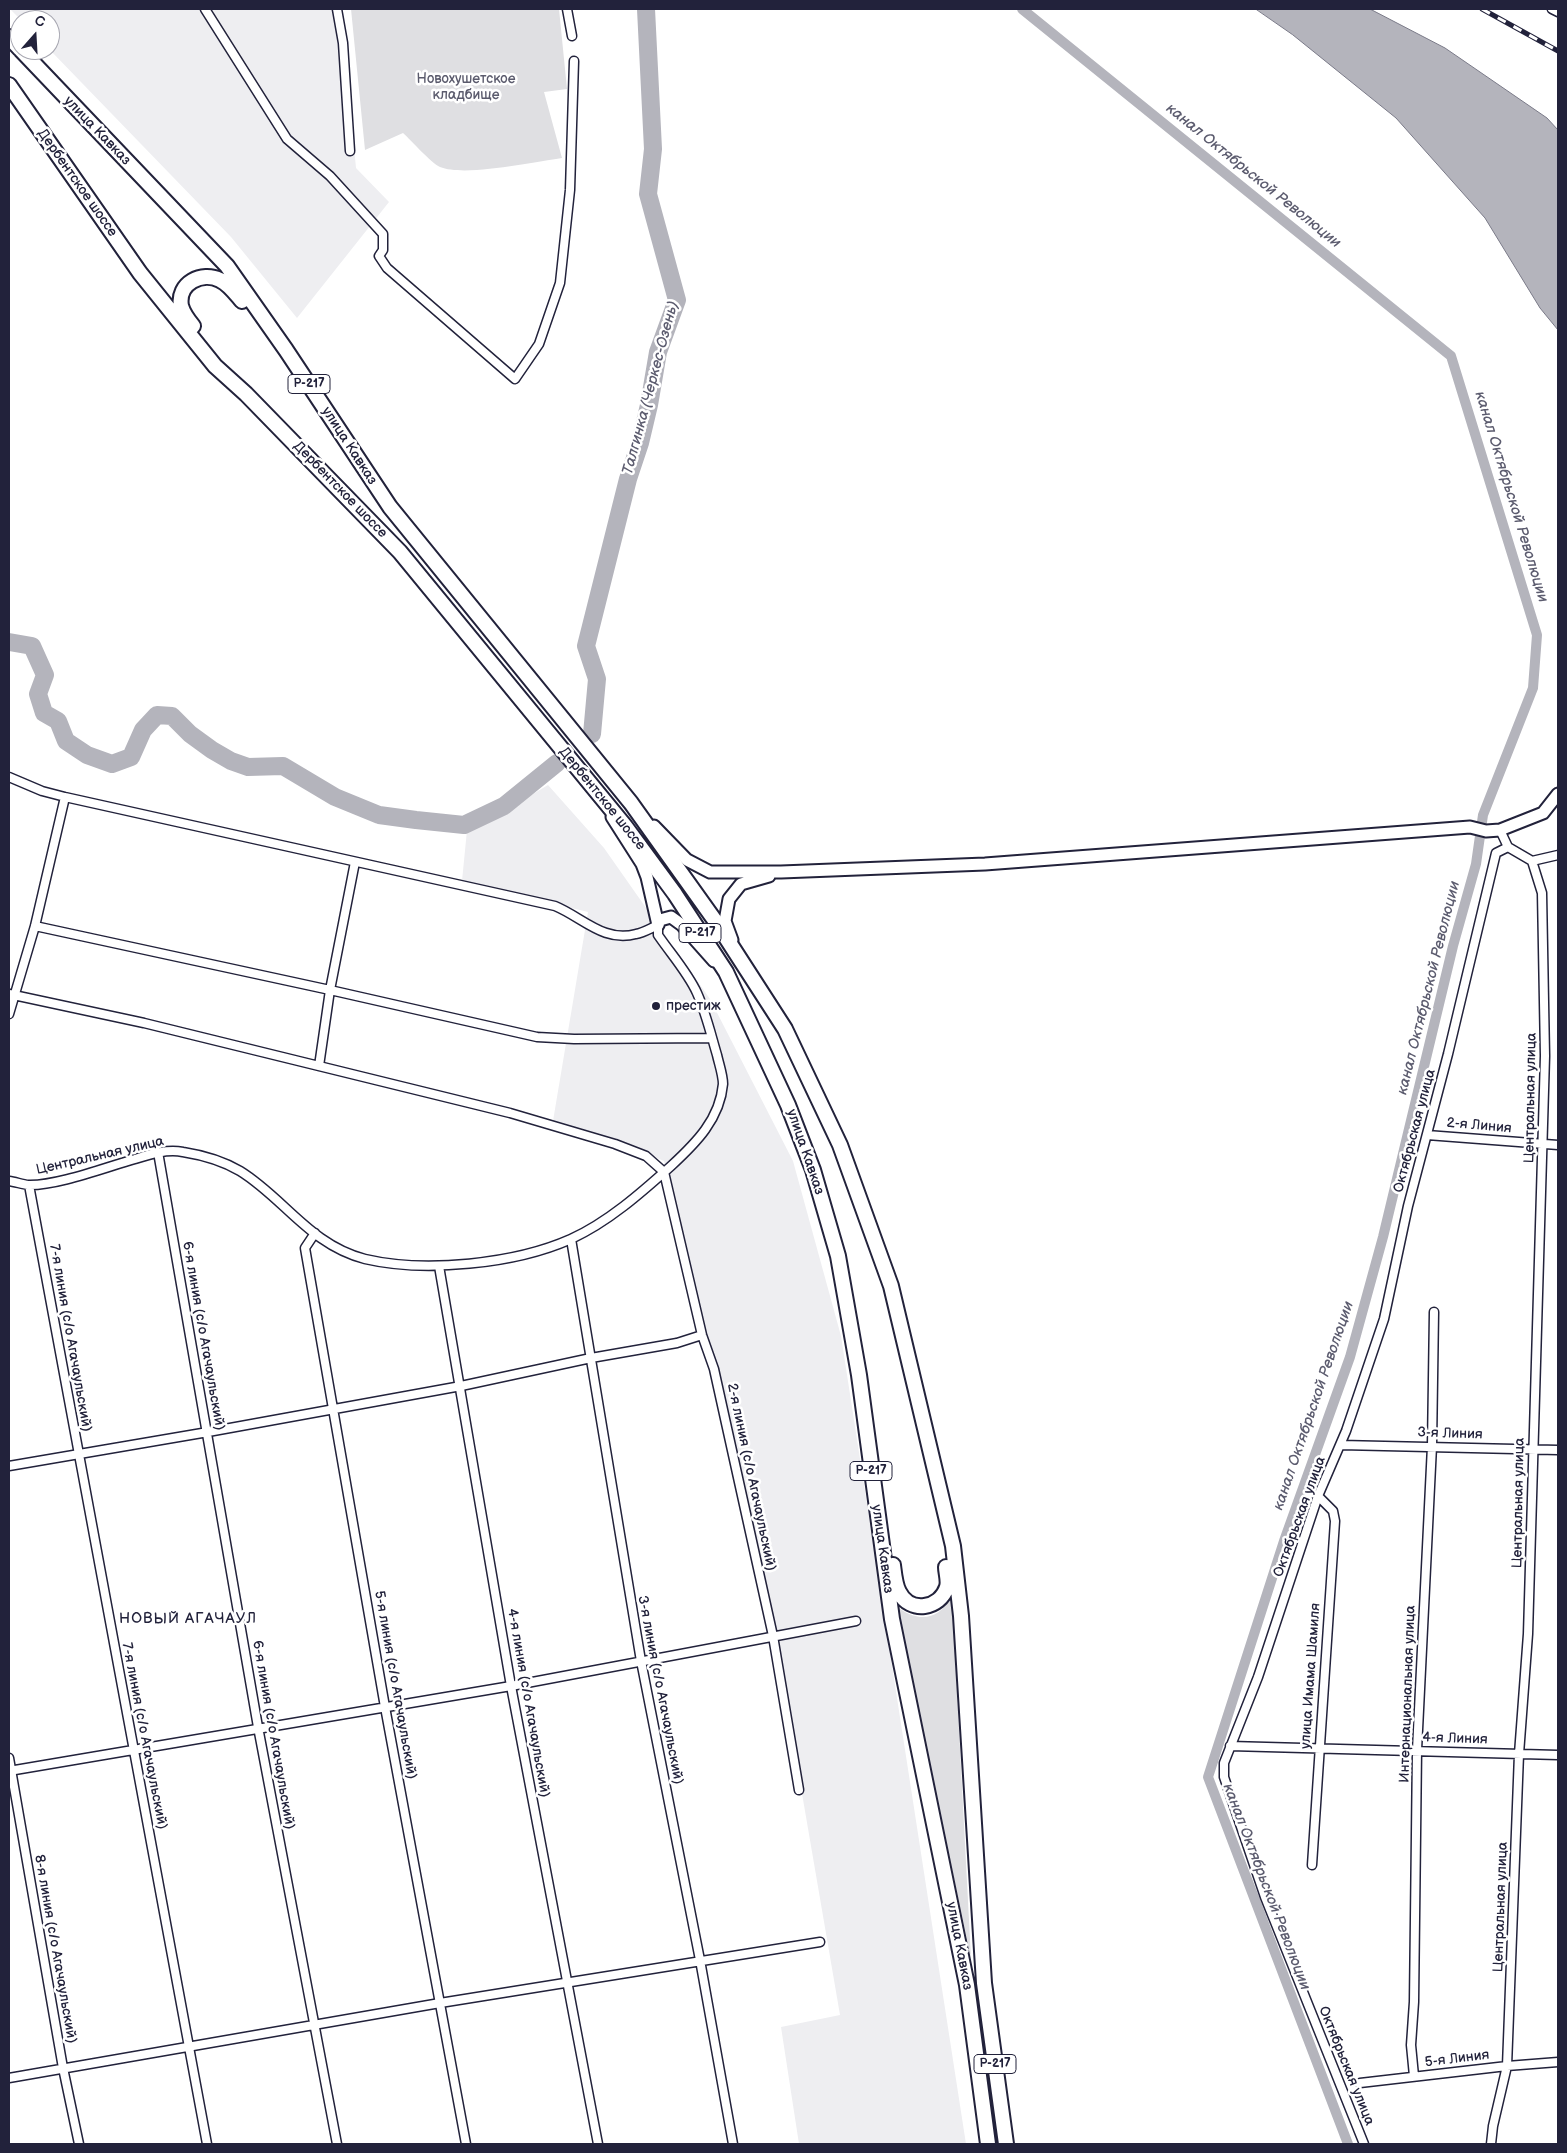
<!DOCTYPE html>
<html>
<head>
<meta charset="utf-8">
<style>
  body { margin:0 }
  #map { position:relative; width:1567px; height:2153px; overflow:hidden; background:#fff; font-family:"Balsamiq Sans",sans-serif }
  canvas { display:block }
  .frame { position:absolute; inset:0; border:10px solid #22223b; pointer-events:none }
  .north { position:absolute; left:10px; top:10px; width:50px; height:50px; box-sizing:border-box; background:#fff; border:1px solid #a7a7b1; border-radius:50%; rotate:19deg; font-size:14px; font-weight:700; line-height:20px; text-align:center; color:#22223b }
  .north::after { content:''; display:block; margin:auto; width:18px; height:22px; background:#22223b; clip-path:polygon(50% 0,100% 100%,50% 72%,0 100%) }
</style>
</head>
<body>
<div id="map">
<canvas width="1567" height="2153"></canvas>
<div class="frame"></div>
<div class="north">С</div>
</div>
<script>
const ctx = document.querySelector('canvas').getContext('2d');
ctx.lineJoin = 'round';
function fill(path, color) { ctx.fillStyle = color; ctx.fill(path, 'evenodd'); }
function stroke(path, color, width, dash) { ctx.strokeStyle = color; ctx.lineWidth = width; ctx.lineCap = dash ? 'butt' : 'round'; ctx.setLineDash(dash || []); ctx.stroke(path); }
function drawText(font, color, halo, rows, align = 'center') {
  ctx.font = font + ' "Balsamiq Sans",sans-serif'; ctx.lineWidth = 5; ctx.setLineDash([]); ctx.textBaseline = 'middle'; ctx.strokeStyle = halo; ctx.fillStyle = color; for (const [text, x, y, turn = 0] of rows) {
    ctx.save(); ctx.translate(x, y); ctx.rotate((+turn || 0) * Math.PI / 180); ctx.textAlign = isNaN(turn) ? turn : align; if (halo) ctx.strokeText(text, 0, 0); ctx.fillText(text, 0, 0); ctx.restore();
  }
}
fill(new Path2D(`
  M 10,9 L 341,9 L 356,168 L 389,202 L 297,318 L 231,237 L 50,50 L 50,20 L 21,20 Z
  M 548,785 L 604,848 L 710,999 L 793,1161 L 841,1336 L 966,2144 L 799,2144 L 781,2027 L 840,2015 L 764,1572 L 664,1161 L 608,1137 L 553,1121 L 588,912 L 462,881 L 468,820 L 501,813 Z`), '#eeeef1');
fill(new Path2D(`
  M 351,9 L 559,9 L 567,89 L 544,92 L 562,158 C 533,162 465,177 440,167 C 431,163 411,140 403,133 L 365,150 Z
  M 952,1596 L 971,1958 L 896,1606 C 918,1623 938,1621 952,1596 Z`), '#dfdfe2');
const water = new Path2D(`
  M 1256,9 L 1370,9 L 1445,48 L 1547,118 L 1558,130 L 1558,330 L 1540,308 L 1485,218 L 1396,118 L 1293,35 Z`);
fill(water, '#b4b4bc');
stroke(water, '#7a7a88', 1);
stroke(new Path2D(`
  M 1022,9 L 1451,356 L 1537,635 L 1533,688 L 1483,815 L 1476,864 L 1453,946 L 1383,1237 L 1350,1357 L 1284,1541 L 1208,1777 L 1348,2144`), '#b4b4bc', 10);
stroke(new Path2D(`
  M 9,642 L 32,646 L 45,675 L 38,694 L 44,713 L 58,721 L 66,741 L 87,755 L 112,764 L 131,757 L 143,730 L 157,715 L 172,716 L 190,734 L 212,750 L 231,761 L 248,767 L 283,766 L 335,797 L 379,815 L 416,820 L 464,825 L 504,806 L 557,763
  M 592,734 L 597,679 L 586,646 L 628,479 L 640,443 L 649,405 L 658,352 L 677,300 L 648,194 L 653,149 L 646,9`), '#b4b4bc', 18);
const street = new Path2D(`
  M 205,9 L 287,139 L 330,176 L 383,234 L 383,250 L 379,256 L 387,268 L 515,379 L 539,344 L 560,283 L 570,190 L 574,61
  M 337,9 L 343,43 L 350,151
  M 567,9 L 572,36
  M 1552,9 L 1558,12
  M 9,777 L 42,791 L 65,797 L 555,906 C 582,917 604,943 636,934 C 643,933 651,928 658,925 L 658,935 C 671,954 688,973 697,993 C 706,1013 711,1035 717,1055 C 719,1064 723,1075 723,1084 C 720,1119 696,1143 671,1166 C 641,1193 608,1222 571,1239 C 515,1264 425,1273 365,1259 C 310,1245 284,1198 240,1171 C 223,1161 202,1155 183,1152 C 167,1149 150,1154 135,1159 C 106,1167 57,1186 28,1185 C 22,1184 15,1182 9,1181
  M 1500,830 L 1508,847 L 1532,861
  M 1532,861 L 1558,855
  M 35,926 L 330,990 L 537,1037 L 574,1039 L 712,1038
  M 9,994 L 144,1023 L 510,1113 L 615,1144 L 646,1156 L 664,1172 L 702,1335 L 714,1369 L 773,1636 L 799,1790
  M 9,1014 L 35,926 L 65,797
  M 319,1066 L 330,990 L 355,862
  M 1427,1135 L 1558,1145
  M 158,1152 L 258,1727 L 337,2144
  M 29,1185 L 207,2144
  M 315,1233 L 305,1248 L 385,1707 L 466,2144
  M 571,1239 L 641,1661 L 700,1960 L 733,2144
  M 439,1266 L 511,1686 L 598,2144
  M 1341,1445 L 1558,1450
  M 9,1466 L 208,1432 L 461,1386 L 591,1358 L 677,1343 L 702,1335
  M 1230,1746 L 1558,1755
  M 9,1758 L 63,2068 L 79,2144
  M 9,1771 L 511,1686 L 856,1621
  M 1312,1865 L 1335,1521 L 1333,1511 L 1318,1496
  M 1414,2076 L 1411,2045 L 1414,2002 L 1417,1750 L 1432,1446 L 1434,1312
  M 9,2078 L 440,2003 L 820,1942
  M 1360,2083 L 1507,2066 L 1558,2062
  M 1364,2144 L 1265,1897 L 1224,1777 L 1224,1763 L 1258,1677 L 1318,1496 L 1346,1431 L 1384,1319 L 1408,1206 L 1448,1054 L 1496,853 L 1508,847
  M 1491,2144 L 1493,2126 L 1507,2066 L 1519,1754 L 1528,1634 L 1545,1056 L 1542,893 L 1532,861`);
const secondary = new Path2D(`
  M 612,817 L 642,864 L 647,877 L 658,925
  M 654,826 L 687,860 L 710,872 L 781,872 L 985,864 L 1470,827 L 1486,831 L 1500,830 L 1543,813 L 1558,794
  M 658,925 L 660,920 L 671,917 L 682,925 L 714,961
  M 732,940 L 725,921 L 729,899 L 741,884 L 769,876`);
const highway = new Path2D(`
  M 9,37 L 20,49
  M 21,50 L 227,266 L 286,350 L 390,507 L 631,803 L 716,922 L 785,1029 L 840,1145 L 891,1286 L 953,1546 L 961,1616 L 984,1983 L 1006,2144
  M 9,85 L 140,273 L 215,366 L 246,394 L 400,552 L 625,826 L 675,894 L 726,972 L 788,1105 L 813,1170 L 838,1256 L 859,1375 L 892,1619 L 967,1985 L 988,2144
  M 193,326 C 188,320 183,313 181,306 C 177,283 202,271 220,280 C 229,284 236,294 242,301
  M 893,1565 C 894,1573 895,1585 899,1592 C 910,1614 940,1609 947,1587 C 949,1581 946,1573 946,1567`);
stroke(street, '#22223b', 11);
stroke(secondary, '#22223b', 15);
stroke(highway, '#22223b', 18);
stroke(street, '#fff', 8);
stroke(secondary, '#fff', 11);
stroke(highway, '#fff', 14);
const rail = new Path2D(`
  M 1482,9 L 1558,51`);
stroke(rail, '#22223b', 5);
stroke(rail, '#fff', 3, [9]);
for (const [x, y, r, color] of [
  [656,1006,5,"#22223b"]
]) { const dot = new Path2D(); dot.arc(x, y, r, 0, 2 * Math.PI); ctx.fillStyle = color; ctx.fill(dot); stroke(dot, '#fff', 2); }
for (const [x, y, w] of [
  [309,384,42],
  [700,933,42],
  [871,1471,42],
  [995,2064,42]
]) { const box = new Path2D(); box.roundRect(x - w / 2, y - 9.5, w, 19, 4); ctx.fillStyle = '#fff'; ctx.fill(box); stroke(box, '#22223b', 1); }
drawText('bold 12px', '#22223b', null, [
  ["Р-217",309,384],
  ["Р-217",700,933],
  ["Р-217",871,1471],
  ["Р-217",995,2064]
]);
drawText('14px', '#5b5b6d', '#fff', [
  ["Новохушетское",466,79],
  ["кладбище",466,95]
]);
drawText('14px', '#22223b', '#fff', [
  ["улица Кавказ",97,131,46],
  ["Дербентское шоссе",77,183,55],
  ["улица Кавказ",349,446,57],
  ["Дербентское шоссе",340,490,46],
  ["Дербентское шоссе",602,799,51],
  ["Центральная улица",1531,1098,-89],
  ["2-я Линия",1479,1126,5],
  ["Октябрьская улица",1415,1131,-75],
  ["улица Кавказ",805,1152,71],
  ["Центральная улица",100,1156,-13],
  ["6-я линия (с/о Агачаульский)",203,1336,80],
  ["7-я линия (с/о Агачаульский)",70,1338,80],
  ["3-я Линия",1450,1434,2],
  ["2-я линия (с/о Агачаульский)",751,1477,78],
  ["Центральная улица",1519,1503,-89],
  ["Октябрьская улица",1300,1517,-70],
  ["улица Кавказ",882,1549,82],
  ["улица Имама Шамиля",1311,1676,-86],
  ["5-я линия (с/о Агачаульский)",395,1685,80],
  ["3-я линия (с/о Агачаульский)",660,1690,79],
  ["Интернациональная улица",1408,1694,-88],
  ["4-я линия (с/о Агачаульский)",528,1703,80],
  ["6-я линия (с/о Агачаульский)",273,1735,80],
  ["7-я линия (с/о Агачаульский)",144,1736,79],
  ["4-я Линия",1455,1739,2],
  ["Центральная улица",1501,1907,-88],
  ["улица Кавказ",959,1946,79],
  ["8-я линия (с/о Агачаульский)",55,1949,80],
  ["5-я Линия",1457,2059,-7],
  ["Октябрьская улица",1346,2066,68]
]);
drawText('14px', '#22223b', '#fff', [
  ["престиж",666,1006]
], 'left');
drawText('italic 15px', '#5c5c6f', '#fff', [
  ["канал Октябрьской Революции",1253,176,39],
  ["Талгинка (Черкес-Озень)",651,388,-75],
  ["канал Октябрьской Революции",1511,497,73],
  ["канал Октябрьской Революции",1429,988,-76],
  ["канал Октябрьской Революции",1314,1406,-71],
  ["канал Октябрьской Революции",1266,1887,69]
]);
ctx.letterSpacing = '1px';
drawText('15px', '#22223b', '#fff', [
  ["НОВЫЙ АГАЧАУЛ",188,1619]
]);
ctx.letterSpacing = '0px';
</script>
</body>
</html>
